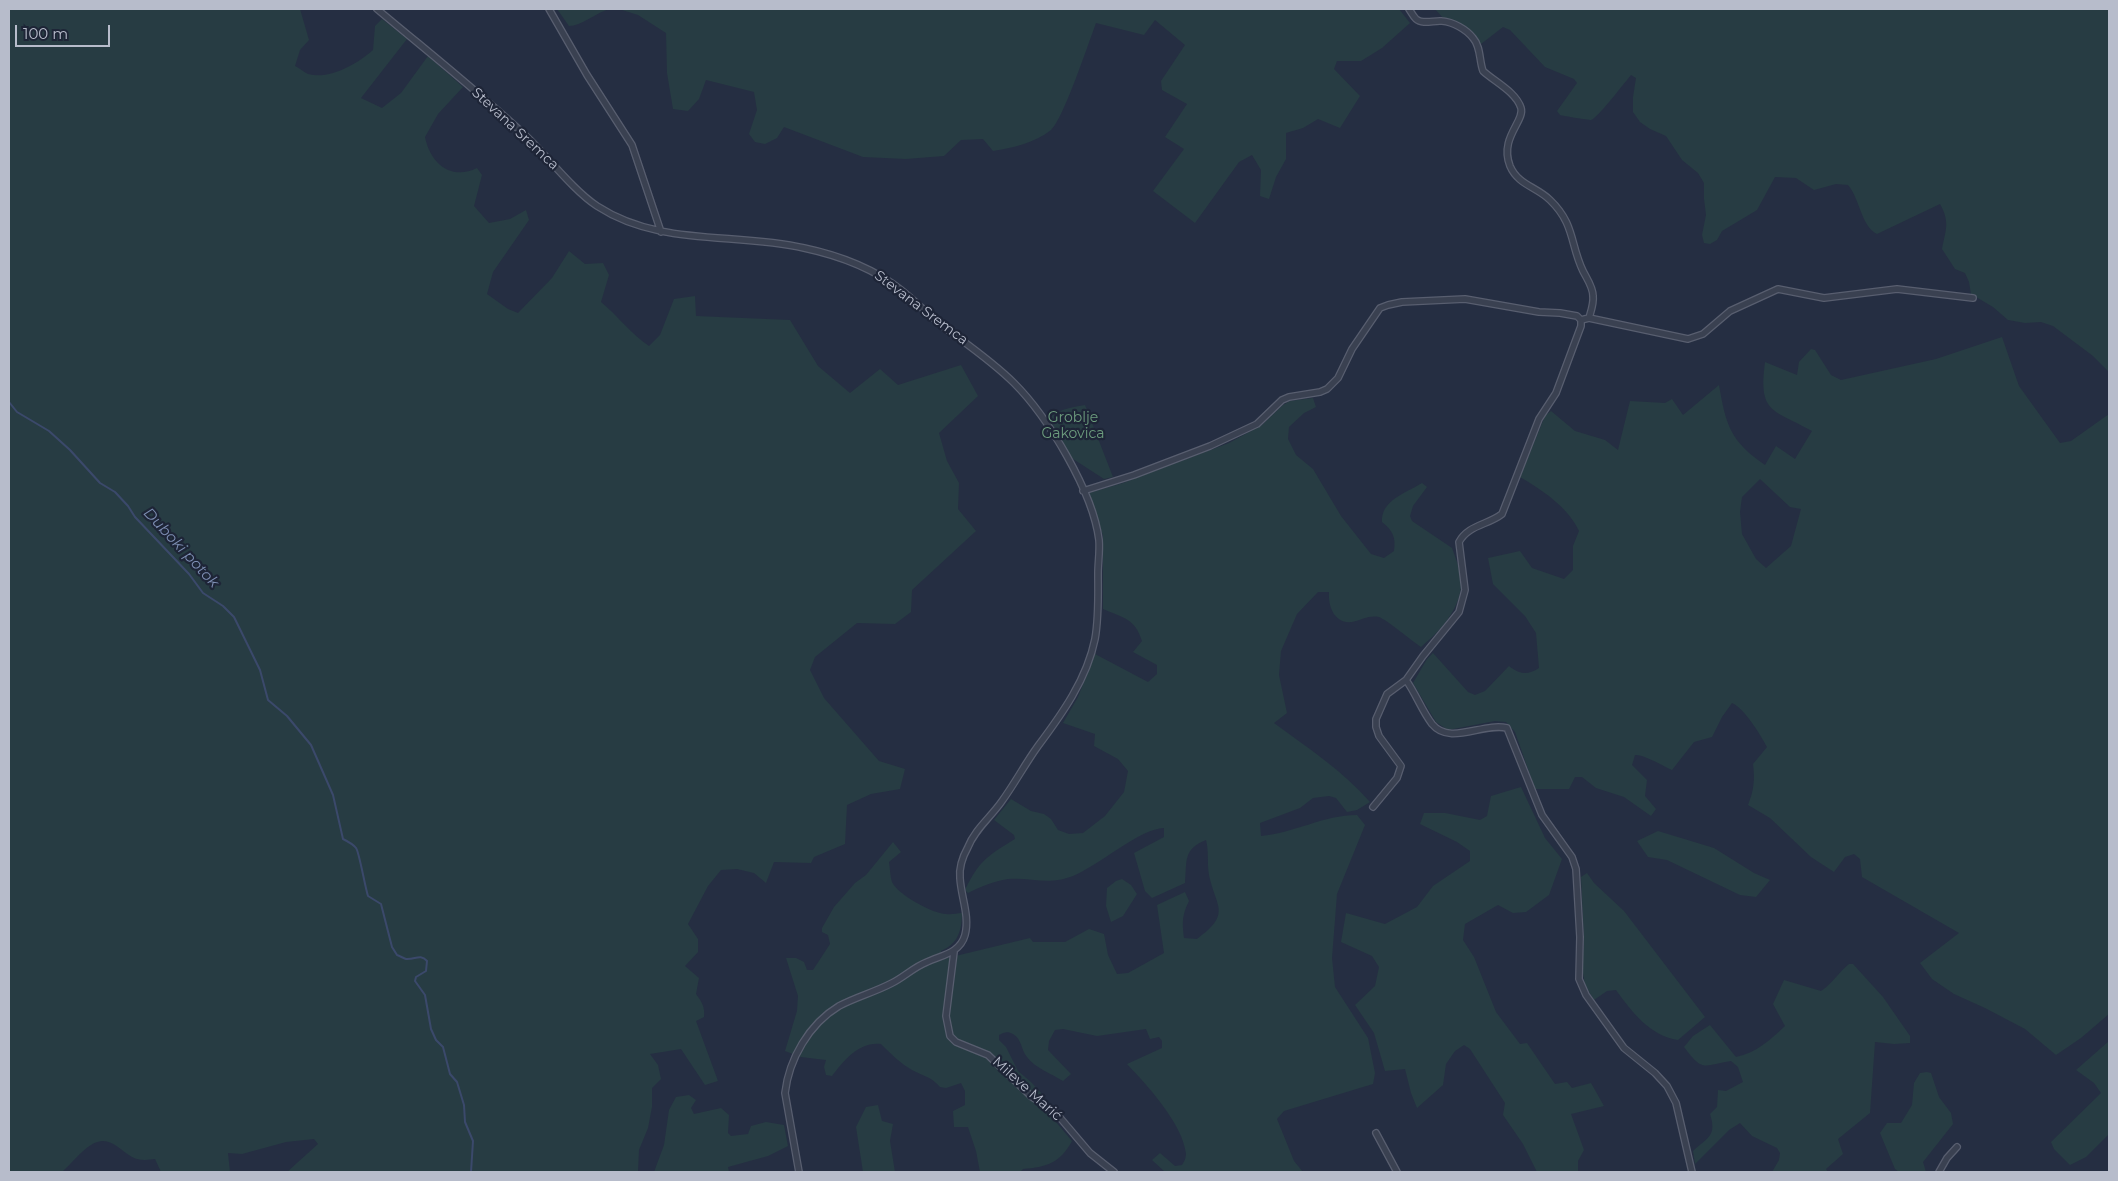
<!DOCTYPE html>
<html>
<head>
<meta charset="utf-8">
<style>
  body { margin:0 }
  #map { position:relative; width:2118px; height:1181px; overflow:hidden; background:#252e42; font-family:Montserrat,sans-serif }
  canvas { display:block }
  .frame { position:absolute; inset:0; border:10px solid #b7bccb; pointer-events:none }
  .scale { position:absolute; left:15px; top:25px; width:95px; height:22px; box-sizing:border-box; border:2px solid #b7bccb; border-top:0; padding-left:6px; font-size:15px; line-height:18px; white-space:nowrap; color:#b7bccb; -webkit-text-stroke:4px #1e2537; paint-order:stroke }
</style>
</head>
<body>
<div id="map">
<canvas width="2118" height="1181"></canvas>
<div class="frame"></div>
<div class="scale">100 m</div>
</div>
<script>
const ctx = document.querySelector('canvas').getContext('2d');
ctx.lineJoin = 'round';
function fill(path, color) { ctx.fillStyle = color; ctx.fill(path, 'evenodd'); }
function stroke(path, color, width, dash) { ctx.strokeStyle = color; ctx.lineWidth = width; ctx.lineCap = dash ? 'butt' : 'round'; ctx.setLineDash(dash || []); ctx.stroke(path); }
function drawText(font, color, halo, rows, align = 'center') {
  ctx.font = font + ' Montserrat,sans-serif'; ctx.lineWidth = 4.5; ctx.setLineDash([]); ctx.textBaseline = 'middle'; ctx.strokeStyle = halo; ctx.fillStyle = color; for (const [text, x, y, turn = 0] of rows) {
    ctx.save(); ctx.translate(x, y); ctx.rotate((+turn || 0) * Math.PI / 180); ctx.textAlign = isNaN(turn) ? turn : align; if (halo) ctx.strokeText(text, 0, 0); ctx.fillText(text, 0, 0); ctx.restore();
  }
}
fill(new Path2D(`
  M 9,9 L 300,9 L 309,40 L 300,50 L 295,66 C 299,68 304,72 308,74 C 330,80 357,64 373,50 L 375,26 L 382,19 L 407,39 L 361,98 L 382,108 L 401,93 L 428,56 L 463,87 L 438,114 L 425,137 C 430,163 451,181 477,168 L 482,175 L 474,206 L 489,223 L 510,219 L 526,210 L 529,220 L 493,272 L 487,294 L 508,309 L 518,313 L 552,278 L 569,251 L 585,264 L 603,263 L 609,275 L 601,302 C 618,316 631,334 649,346 L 660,335 L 674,299 L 695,296 L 696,316 L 790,320 L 818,366 L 850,393 L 880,369 L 898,385 L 961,365 L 978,396 L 939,433 L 947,461 L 959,483 L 958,509 L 976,531 L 912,590 L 911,612 L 895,624 L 857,623 L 815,657 L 810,670 L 824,698 L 879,761 L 905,769 L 900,789 L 871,794 L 847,805 L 845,844 L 814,857 L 811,863 L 774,862 L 766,883 L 754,873 L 737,869 L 721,870 L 708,886 L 688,924 L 698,939 L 698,952 L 685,966 L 699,978 L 696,994 C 702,1002 705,1007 704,1017 L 696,1021 L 718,1081 L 705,1085 L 681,1049 L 650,1054 L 658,1065 L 661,1079 L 652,1088 L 652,1107 L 648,1128 L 639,1150 L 638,1172 L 287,1172 L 318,1144 L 314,1139 L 286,1142 L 242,1154 L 228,1153 L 230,1172 L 161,1172 L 155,1159 C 147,1160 140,1161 132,1157 C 118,1149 109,1134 91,1145 C 80,1152 71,1164 62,1172 L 9,1172 Z
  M 557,9 L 609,9 C 596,13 581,26 569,26 Z
  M 619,9 L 1399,9 L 1410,23 L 1382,48 L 1361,61 L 1337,61 L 1334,69 L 1360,96 L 1340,128 L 1318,119 L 1303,128 L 1286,133 L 1286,159 L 1276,177 L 1269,199 L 1260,196 L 1261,170 L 1252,155 L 1239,162 L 1195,223 L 1153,191 L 1184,149 L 1165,137 L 1187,104 L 1162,90 L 1161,81 L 1185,45 L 1155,20 L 1144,35 L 1096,23 C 1089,42 1063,120 1051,130 C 1035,143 1012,148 993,151 L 983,139 L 961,140 L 944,156 L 906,159 L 863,157 L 784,127 L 777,138 L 765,144 L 755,142 L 749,134 L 757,110 L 754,92 L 706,80 L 699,99 L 688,111 L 673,109 L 667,73 L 666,33 L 638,15 Z
  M 1435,9 L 2109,9 L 2109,372 L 2093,356 L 2053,326 L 2041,322 L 2025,323 L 2008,320 L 1993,307 L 1971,294 L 1969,282 L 1965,273 L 1955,269 L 1942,249 C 1946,229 1950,222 1940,204 L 1877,234 C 1861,226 1860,199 1848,185 L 1836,184 L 1814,190 L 1796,178 L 1775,177 L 1757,210 L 1722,231 L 1717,240 L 1710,244 L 1704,243 L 1702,235 L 1706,215 L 1704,199 L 1704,183 L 1698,173 L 1682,160 L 1666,136 L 1650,129 L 1640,122 L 1633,112 L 1633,97 L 1636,78 L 1631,75 C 1625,82 1597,119 1591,120 C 1589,120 1563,116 1560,115 L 1557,111 L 1577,83 L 1574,79 L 1545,67 L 1510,30 L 1503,27 L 1481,44 C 1471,31 1460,21 1444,19 Z
  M 2002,337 L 2019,386 L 2060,443 L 2071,441 L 2109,414 L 2109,1014 L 2081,1038 L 2056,1055 L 2025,1029 L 1985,1008 L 1954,994 L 1932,979 L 1920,963 L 1959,933 L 1862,877 L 1860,859 L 1854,854 L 1845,857 L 1834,872 L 1811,857 L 1770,818 L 1748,805 C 1754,790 1755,779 1753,764 L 1767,747 C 1760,734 1745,709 1732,703 L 1722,717 L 1712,737 L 1694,742 L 1672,770 C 1663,766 1643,754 1635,755 L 1632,765 L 1647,780 L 1645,796 L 1656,809 L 1651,816 L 1624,797 L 1596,788 L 1582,777 L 1575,777 L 1569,789 L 1535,789 L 1515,732 L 1506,722 L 1495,721 L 1448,730 L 1436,722 L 1413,683 L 1427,659 L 1433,653 L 1468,692 L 1475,695 L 1485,691 L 1509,666 C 1520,675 1528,675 1539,668 L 1536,633 L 1525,616 L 1493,584 L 1488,558 L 1520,551 L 1532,568 L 1564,579 L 1573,570 L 1573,546 L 1579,531 C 1568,507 1542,490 1520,477 L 1545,416 L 1551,411 L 1575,431 L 1605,440 L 1618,450 L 1630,401 L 1665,403 L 1672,399 L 1683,415 L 1719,385 C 1726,425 1730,441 1765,465 L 1776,446 L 1795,459 L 1812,431 C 1773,409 1758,414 1765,362 L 1797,375 L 1799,362 L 1811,349 L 1815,350 L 1831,375 L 1841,380 L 1936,359 ZM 1760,479 L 1790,507 L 1801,509 L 1791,546 L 1766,568 L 1756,559 L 1742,534 L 1740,512 L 1742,497 Z
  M 1313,398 L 1316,407 L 1304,413 L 1289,427 L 1288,439 L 1296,455 L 1313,469 L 1341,516 L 1371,554 L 1384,558 L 1394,551 C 1396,537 1393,531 1382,522 C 1381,500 1406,493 1422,483 L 1427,487 L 1413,506 L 1410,516 L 1412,521 L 1452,548 C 1456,559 1462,574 1461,586 C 1459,611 1439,632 1421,647 C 1412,641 1387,620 1379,617 C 1369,615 1362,620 1352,622 C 1334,624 1328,606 1329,592 L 1318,592 L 1297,614 L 1281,651 L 1279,675 L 1287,713 L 1274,723 C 1308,748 1342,770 1370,802 L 1357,810 L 1347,812 L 1336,798 L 1329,796 L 1313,798 L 1300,808 L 1260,823 L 1261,836 C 1294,833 1324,815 1357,815 L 1365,825 L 1337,894 L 1332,958 L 1335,987 L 1368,1038 L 1375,1073 L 1373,1084 L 1284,1111 L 1277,1119 L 1294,1161 L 1303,1172 L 1165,1172 L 1152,1160 L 1160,1153 L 1175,1166 L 1182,1165 C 1184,1162 1186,1158 1186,1154 C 1183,1124 1147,1085 1127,1064 L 1162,1048 L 1162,1041 L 1159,1037 L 1150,1039 L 1146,1029 L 1097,1036 L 1063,1029 L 1055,1030 L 1049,1041 L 1048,1050 L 1071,1074 L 1063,1081 C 1052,1074 1035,1068 1027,1057 C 1021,1050 1022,1039 1013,1034 C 1008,1031 1004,1032 999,1035 L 999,1040 L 1006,1047 L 1018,1071 L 1031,1082 L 1044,1096 L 1045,1109 L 1072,1141 C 1060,1163 1047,1167 1023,1169 L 1020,1172 L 980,1172 L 976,1151 L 968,1127 L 954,1127 L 953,1111 L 965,1105 L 965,1091 L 961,1083 L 946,1088 L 940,1087 C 932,1077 923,1076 912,1070 C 900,1063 891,1054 881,1044 C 860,1041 844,1060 832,1076 L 826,1075 L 824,1067 L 826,1060 L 801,1057 L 785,1051 L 797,1011 L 798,996 L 786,958 L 796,958 L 804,962 L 807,970 L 813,970 L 830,944 L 828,935 L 822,932 L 822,928 L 834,907 L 855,883 L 866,875 L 893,842 L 901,852 L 889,862 C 890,868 890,876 892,882 C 897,894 933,914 946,914 C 951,915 957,913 962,913 C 962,930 958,944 941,951 L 943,959 L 1030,938 L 1033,942 L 1065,942 L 1089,929 L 1104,934 L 1108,955 L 1117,974 L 1128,973 L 1164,953 L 1157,905 L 1185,892 L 1189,901 C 1182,915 1182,922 1184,938 L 1197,939 C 1232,913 1216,908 1209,875 C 1207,863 1209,851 1206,840 C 1183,849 1187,861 1185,883 L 1152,898 L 1145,891 L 1134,853 L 1164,837 L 1164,828 C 1141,828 1098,866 1073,876 C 1047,886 1032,877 1008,879 C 994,881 980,887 968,893 L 965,890 C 979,861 987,856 1015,839 L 1014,835 L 994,820 L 1011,799 L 1031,811 L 1044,814 L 1051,819 L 1058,830 L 1069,834 L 1083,833 L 1105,816 L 1124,792 L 1128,771 L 1118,759 L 1094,746 L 1095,734 L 1063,723 L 1078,697 L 1095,654 L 1148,682 L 1157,674 L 1157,665 L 1133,652 L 1142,641 C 1135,618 1123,618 1103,609 L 1103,536 L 1089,493 L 1123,483 L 1229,443 L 1262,425 L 1283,405 L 1290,401 Z
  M 1085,405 L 1113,477 L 1104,479 L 1070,457 L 1047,420 C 1058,409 1069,408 1085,405 Z
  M 1521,787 L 1545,838 L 1562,859 L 1549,895 L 1526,912 L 1513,913 L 1498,905 L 1465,924 L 1463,940 L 1474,957 L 1496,1012 L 1520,1044 L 1527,1043 L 1555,1084 L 1567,1082 L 1572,1088 L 1591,1083 L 1604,1106 L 1571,1114 L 1584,1150 L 1578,1161 L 1578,1172 L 1537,1172 L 1523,1144 L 1503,1115 L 1505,1103 L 1470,1049 L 1464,1045 L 1455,1051 L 1446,1064 L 1443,1085 L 1417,1108 L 1411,1093 L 1405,1069 L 1385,1071 L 1374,1033 L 1355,1005 L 1375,986 L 1379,967 L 1372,956 L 1341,942 L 1346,913 L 1385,924 L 1417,907 L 1433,886 L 1470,861 L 1470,851 L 1457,842 L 1420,824 L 1424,813 L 1445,813 L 1480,820 L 1487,816 L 1491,796 Z
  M 1658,831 L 1714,848 L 1754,873 L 1770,880 L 1756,897 L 1740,895 L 1667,860 L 1648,857 L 1637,841 Z
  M 1587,873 L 1594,883 L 1624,911 L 1705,1017 L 1678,1040 C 1650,1036 1631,1011 1616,990 L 1607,991 L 1594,1000 L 1585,985 L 1582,967 L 1584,940 L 1581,877 Z
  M 1122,879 L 1131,885 L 1137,894 L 1123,916 L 1111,922 L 1106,906 L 1107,888 L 1116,881 Z
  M 1849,964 L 1853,964 L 1883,997 L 1910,1036 L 1910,1043 L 1894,1044 L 1875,1042 L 1870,1113 L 1838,1139 L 1843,1154 L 1826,1169 L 1828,1172 L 1772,1172 L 1779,1160 L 1780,1153 L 1777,1148 L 1752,1136 L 1740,1123 L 1729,1130 L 1695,1164 L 1693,1151 C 1708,1137 1717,1136 1710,1114 L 1717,1107 L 1718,1090 L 1726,1091 L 1743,1082 L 1738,1067 L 1731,1061 C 1702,1066 1703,1072 1684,1047 L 1693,1036 L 1710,1025 L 1736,1057 C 1756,1053 1770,1040 1785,1026 L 1773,1004 L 1784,980 L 1821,991 C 1832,984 1838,973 1849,964 Z
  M 2109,1041 L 2109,1134 L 2086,1157 L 2070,1165 L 2054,1149 L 2051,1142 L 2101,1093 L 2094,1083 L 2076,1070 Z
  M 1927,1072 L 1931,1073 L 1939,1097 L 1951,1113 L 1953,1124 L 1923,1162 L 1926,1172 L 1899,1172 L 1895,1169 L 1880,1133 L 1887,1123 L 1901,1123 L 1912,1105 L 1914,1083 L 1920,1073 Z
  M 689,1095 L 696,1100 L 691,1108 L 694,1114 L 721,1108 L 729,1115 L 728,1133 L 731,1136 L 748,1134 L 751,1126 L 766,1122 L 784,1125 L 788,1146 L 768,1156 L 728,1167 L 729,1172 L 654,1172 L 664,1145 L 669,1110 L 676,1097 Z
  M 878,1105 L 882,1121 L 893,1124 L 890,1141 L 895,1172 L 863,1172 L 856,1127 L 866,1107 Z`), '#273c43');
stroke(new Path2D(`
  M 9,402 L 17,412 L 49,431 L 70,450 L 100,483 L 115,492 L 128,506 L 135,517 L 189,574 L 203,593 L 223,606 L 234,617 L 260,670 L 268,700 L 287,716 L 311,745 L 333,795 L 343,839 C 347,841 353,844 356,848 C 359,851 365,887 368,896 L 381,904 L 392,947 L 397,955 C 400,956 403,958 406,959 C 415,960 420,953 427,961 L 426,971 L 416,977 L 415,981 L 425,995 L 431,1029 L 436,1040 L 443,1047 L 450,1074 L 457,1082 L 464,1105 L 465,1122 L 473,1141 L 471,1172`), '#3b496b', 2);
const minor = new Path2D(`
  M 377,9 C 427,51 479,92 527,137 C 548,157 573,190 597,206 C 660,247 734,232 804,248 C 837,255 873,268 901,290 C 916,302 929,315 944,327 C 968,345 993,362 1014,383 C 1048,417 1093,492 1099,540 C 1100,551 1098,563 1098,573 C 1098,595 1099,617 1095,639 C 1087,679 1062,714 1038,746 C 1025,764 1015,783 1002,801 C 991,817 975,829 968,847 C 963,856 959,868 960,878 C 961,897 970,916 965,935 C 960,953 942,955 927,962 C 914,967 904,977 892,983 C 875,992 856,997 839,1006 C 809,1024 789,1059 785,1093 L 799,1172
  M 549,9 L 587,75 L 632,145 L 661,232
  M 1409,9 C 1411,12 1413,16 1416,19 C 1423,25 1434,20 1442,21 C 1453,22 1466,29 1473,38 C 1481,47 1479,60 1483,71 C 1495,82 1516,92 1521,108 C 1525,121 1499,138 1510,166 C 1518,185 1537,187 1550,200 C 1575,224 1570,244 1583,271 C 1587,279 1593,287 1593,296 C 1594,303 1591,311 1589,318
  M 1581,320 L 1589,318 L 1688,339 L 1703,334 L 1730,311 L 1778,289 L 1824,298 L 1897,289 L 1973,298
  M 1083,491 L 1134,475 L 1210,446 L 1257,424 L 1282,400 L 1289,397 L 1320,392 L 1327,389 L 1338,378 L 1352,349 L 1380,308 L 1388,305 L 1402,302 L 1465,299 L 1539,312 L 1560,313 L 1577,316 L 1581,320
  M 1406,680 C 1416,694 1422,711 1432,724 C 1450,746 1483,722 1507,728 L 1542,815 L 1572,857 L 1576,869 L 1580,937 L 1579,979 L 1586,995 L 1624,1048 L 1655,1073 L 1667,1086 L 1676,1103 L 1692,1172
  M 1373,807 L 1397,778 L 1401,766 L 1379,736 L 1376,727 L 1376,719 L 1387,694 L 1406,680 L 1423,656 L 1459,612 L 1465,590 L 1459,542 C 1468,525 1488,525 1502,514 L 1539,419 L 1556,393 L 1581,326 L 1581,320
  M 954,952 L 946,1016 L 950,1036 L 956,1042 L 988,1055 L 1032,1097 L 1056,1113 L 1090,1153 L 1114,1172
  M 1376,1133 L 1397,1172
  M 1939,1172 L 1947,1158 L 1957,1147`);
stroke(minor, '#585e6f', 8);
stroke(minor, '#3a4151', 5.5);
drawText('14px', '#b7bccb', '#1e2537', [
  ["Stevana Sremca",515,129,43],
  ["Stevana Sremca",921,308,37],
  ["Mileve Marić",1027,1089,42]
]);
drawText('14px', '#6d9d7e', '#1e2537', [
  ["Groblje",1073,418],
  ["Gakovica",1073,434]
]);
drawText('italic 15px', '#7d8eb3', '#1e2537', [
  ["Duboki potok",181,548,47]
]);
</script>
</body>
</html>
